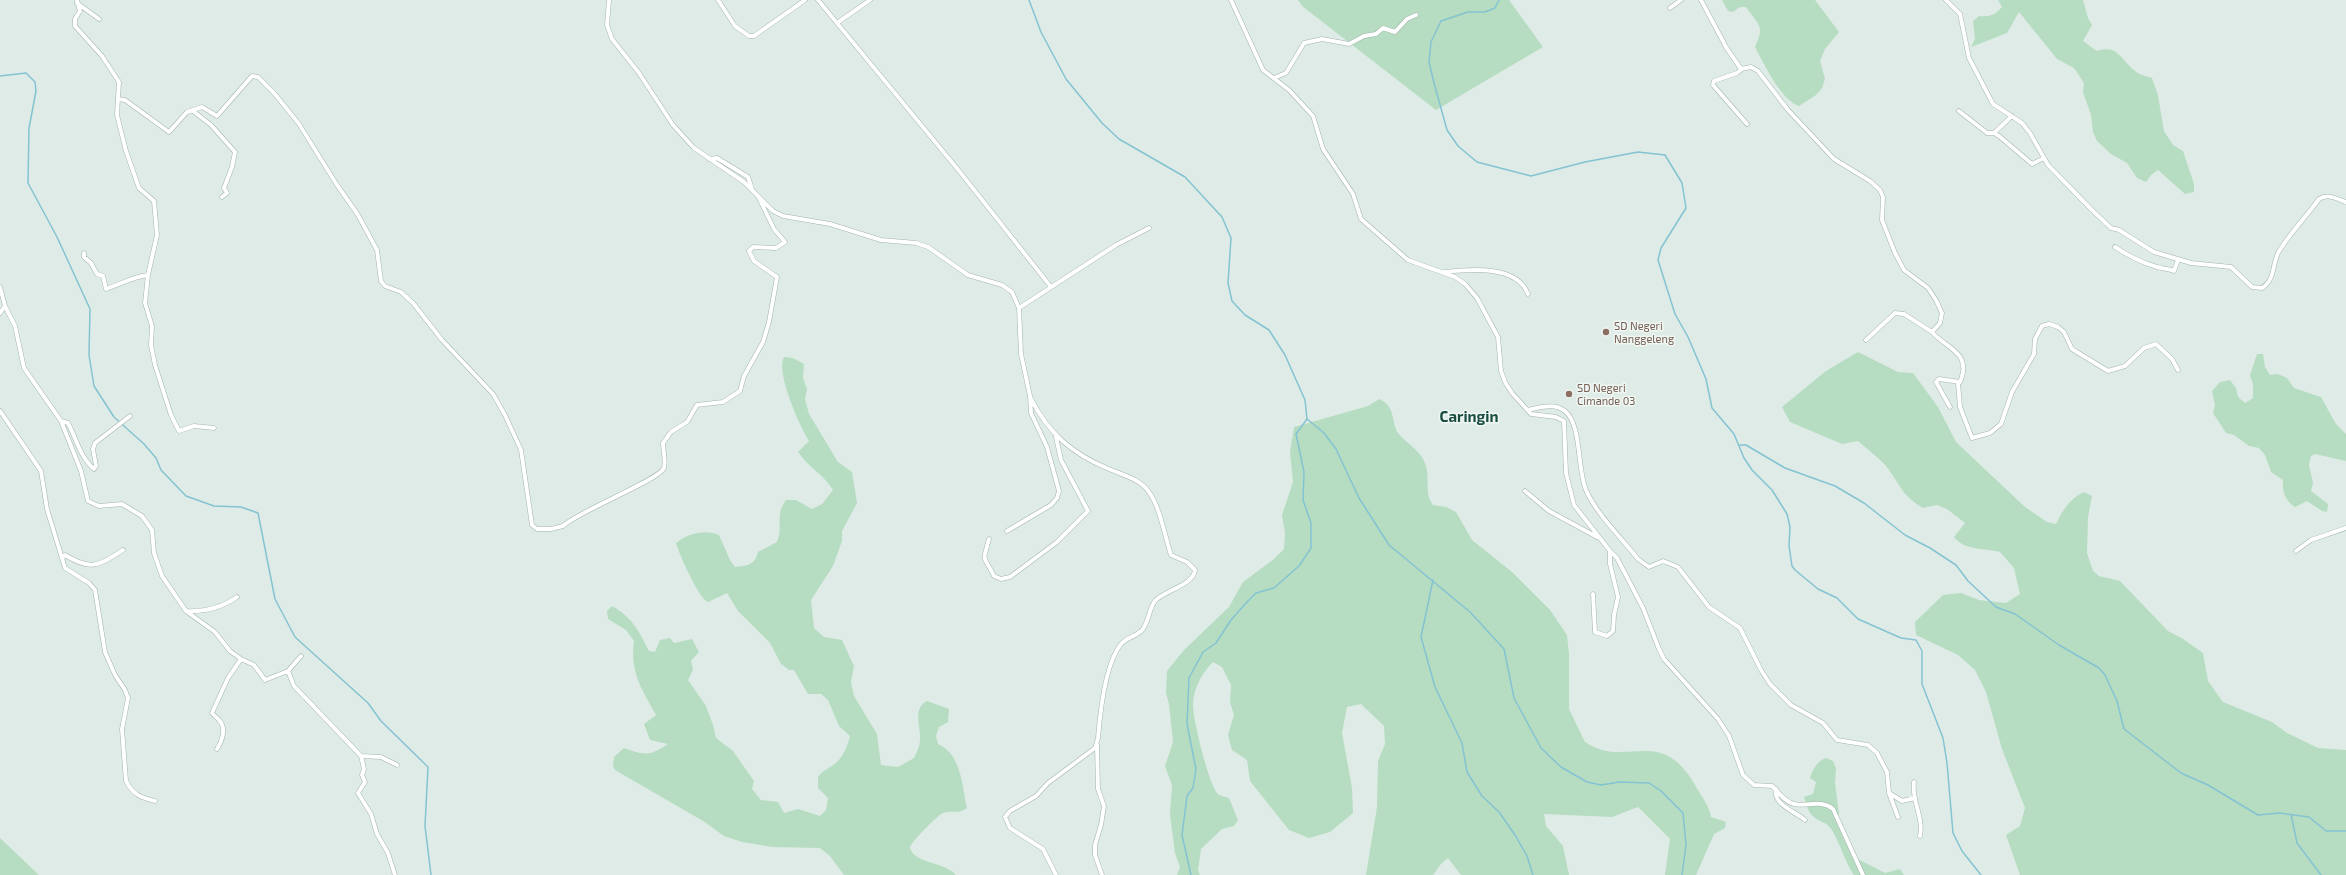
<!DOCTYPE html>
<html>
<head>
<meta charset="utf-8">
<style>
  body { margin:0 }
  canvas { display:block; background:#dfebe6 }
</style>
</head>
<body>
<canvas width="2346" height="875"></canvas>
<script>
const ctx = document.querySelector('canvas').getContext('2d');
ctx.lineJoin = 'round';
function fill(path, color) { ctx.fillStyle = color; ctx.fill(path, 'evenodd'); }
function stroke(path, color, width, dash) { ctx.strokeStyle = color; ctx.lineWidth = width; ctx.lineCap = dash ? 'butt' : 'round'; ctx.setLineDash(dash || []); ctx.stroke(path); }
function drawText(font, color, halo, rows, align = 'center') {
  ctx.font = font + ' "Exo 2",sans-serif'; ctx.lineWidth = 3; ctx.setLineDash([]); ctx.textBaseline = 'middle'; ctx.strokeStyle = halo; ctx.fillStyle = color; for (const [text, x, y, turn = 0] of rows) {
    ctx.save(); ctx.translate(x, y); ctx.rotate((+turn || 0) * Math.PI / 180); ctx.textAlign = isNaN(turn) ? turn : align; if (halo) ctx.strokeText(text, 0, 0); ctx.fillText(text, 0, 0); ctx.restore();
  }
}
fill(new Path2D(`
  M 1298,0 L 1509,0 L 1543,47 L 1436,110 L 1302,6 Z
  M 1722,0 L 1815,0 L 1839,32 L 1825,49 L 1820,61 L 1825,79 L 1822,88 L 1816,95 L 1799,106 C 1781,100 1764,64 1755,47 C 1765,25 1759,26 1746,7 L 1740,7 L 1733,12 L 1728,11 Z
  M 1998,0 L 2083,0 L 2088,18 L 2092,25 L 2083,41 L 2097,51 C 2118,44 2121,60 2135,71 C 2139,75 2147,76 2152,78 L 2158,95 L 2164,131 L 2173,145 L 2183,151 L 2194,184 L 2194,192 L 2185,194 L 2158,170 L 2151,175 L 2146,182 L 2137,178 L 2127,163 L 2111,154 L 2097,141 L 2093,132 L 2091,115 L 2083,92 L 2084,83 L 2074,68 L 2057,59 L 2019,12 L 2007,33 L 1971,47 L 1975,39 L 1973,21 L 1979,16 C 1990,17 1995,15 2002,7 Z
  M 1858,352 L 1898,372 L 1913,373 L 1938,407 L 1956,442 L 2025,507 L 2047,522 L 2056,524 C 2063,510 2069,499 2084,492 L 2092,496 L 2088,517 L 2087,553 L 2093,571 L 2099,576 L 2120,581 L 2168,631 L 2183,639 L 2203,653 L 2208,681 L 2223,702 L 2272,722 L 2287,733 L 2318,748 L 2346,750 L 2346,875 L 2020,875 L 2006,835 L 2020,826 L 2025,808 L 2002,749 L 1986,692 L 1975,670 L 1958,655 L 1916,635 L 1915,622 L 1943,595 L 1961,593 L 1979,600 L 2006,603 L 2020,594 L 2014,568 L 2000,552 C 1984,548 1965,551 1954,537 L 1965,523 L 1947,509 L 1937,505 L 1923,508 C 1901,495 1900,484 1886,466 C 1878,457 1867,449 1858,441 L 1842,444 L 1790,422 L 1782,407 L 1826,371 Z
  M 2257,354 L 2263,354 L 2265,367 L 2270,375 L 2278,374 L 2287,378 L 2294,388 L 2321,397 L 2336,424 L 2346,434 L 2346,461 L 2315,454 L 2311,456 L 2309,465 L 2313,483 L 2311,491 L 2328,504 L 2327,512 L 2322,511 L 2307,501 L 2295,507 C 2285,501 2282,491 2283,480 L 2271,472 L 2265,455 L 2259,448 L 2249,446 L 2234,435 L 2226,433 L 2213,413 L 2215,405 L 2212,391 L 2220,382 L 2230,380 L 2236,388 L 2238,397 L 2245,403 L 2253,398 L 2253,384 L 2250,375 Z
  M 784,357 L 793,358 L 804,364 L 803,378 L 807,389 L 805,399 L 809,414 L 838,462 L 852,472 L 857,503 L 842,531 L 842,541 L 833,566 L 811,600 L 814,628 L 824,637 L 842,640 L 854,666 L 851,682 L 854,696 L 877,734 L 881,765 L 898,767 L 914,758 C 917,752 920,746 920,739 C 921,726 912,709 927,701 L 949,709 L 948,722 L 939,727 L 936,736 L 938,744 C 962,755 962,786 967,808 C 960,814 952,810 943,813 C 937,816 913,840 910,847 C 913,864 944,861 956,875 L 844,875 L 830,856 L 820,848 L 773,847 L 742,842 L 724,836 L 703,821 L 615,770 L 613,766 L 614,757 L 624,748 C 644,755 649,757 668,744 L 650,740 L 644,724 L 656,715 C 641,688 630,672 634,641 L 626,630 L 608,619 L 607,611 L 612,606 C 633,618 638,630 649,651 L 655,652 L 660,640 L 670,638 L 674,643 L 692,639 L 699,652 L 691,661 L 693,670 L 688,680 L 706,706 L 713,725 L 716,738 L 733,751 L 754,781 L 752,789 L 761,800 L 778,802 L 784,813 L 798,809 L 820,816 L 826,810 L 828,798 L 818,788 L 818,777 C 823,770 830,768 836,763 C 843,757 848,745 850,736 L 839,726 L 828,700 L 821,694 L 808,694 L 794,670 L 789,670 L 781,664 L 770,643 L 738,611 L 727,593 L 708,602 C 699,599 679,554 676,543 C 688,533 705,529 719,535 L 730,560 L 735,567 C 747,566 755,565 758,552 L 777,542 C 784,526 774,516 786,500 L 796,500 L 812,509 L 822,504 L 833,490 C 824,475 808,467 798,452 L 809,441 C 800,427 775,371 784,357 Z
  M 1379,399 C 1396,406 1391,422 1398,433 C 1407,444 1422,451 1426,466 C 1430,480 1424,493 1433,505 L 1446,507 L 1456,512 L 1472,540 L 1512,572 L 1550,610 L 1567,635 L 1569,654 L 1569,709 L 1585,742 C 1626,770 1660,724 1695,785 C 1701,796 1709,805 1711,817 L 1726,822 L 1725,828 L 1714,834 L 1696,875 L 1665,875 L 1670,839 L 1638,807 L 1612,817 L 1544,814 L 1546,826 L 1563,846 L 1569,875 L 1461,875 L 1448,858 L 1441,864 L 1433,875 L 1366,875 L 1377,807 L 1378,761 L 1385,744 L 1384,726 L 1361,704 L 1347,707 L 1342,733 L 1352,788 L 1353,813 L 1330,832 L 1309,838 L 1289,830 L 1250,781 L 1247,760 L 1232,750 L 1228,735 L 1234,715 L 1230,702 L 1231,685 L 1222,667 L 1213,662 C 1202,673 1194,688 1193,703 C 1192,717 1209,785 1218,794 C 1220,796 1226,797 1229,798 L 1238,820 L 1234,826 L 1222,829 L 1201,849 L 1198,870 L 1200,875 L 1177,875 L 1180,867 L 1175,853 L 1170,815 L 1172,785 L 1165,766 L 1173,742 L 1169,704 L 1166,693 L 1167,671 L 1184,650 L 1229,607 L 1243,582 L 1274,559 L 1284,549 L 1285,533 L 1282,515 L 1293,482 L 1290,452 L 1294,427 L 1368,406 Z
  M 1826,758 L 1833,761 L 1836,768 L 1835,783 L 1839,814 L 1837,822 L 1852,856 L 1885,873 L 1900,869 L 1904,875 L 1854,875 C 1845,862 1841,846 1833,832 C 1827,821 1822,824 1814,817 C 1808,813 1806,803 1804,797 L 1813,794 L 1816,782 L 1810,778 C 1813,769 1817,761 1826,758 Z
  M 0,838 L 39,875 L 0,875 Z`), '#b6ddc2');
stroke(new Path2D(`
  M 1029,0 L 1041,32 L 1066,79 L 1102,123 L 1119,139 L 1185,177 L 1222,217 L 1231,238 L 1228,283 L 1232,301 L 1245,315 L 1269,330 L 1285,355 L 1305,400 L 1307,419 L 1324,433 L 1336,449 L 1359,498 L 1389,545 L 1470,612 L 1504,649 L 1514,698 L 1541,748 L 1561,767 L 1587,782 L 1601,785 L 1619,782 L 1649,783 L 1661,791 L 1683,813 L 1686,845 L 1682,875
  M 1499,0 L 1495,8 L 1485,12 L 1468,12 L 1441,21 L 1431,42 L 1429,62 L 1434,83 L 1447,130 L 1458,146 L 1477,162 L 1531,176 L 1585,162 L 1638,152 L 1665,155 L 1682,183 L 1686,208 L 1661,248 L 1658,260 L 1675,314 L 1688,337 L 1706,379 L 1712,408 L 1734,434 L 1744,458 L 1752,470 L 1772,490 L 1787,514 L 1790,527 L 1789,546 L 1792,566 L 1795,570 L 1818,589 L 1837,598 L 1858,619 L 1901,638 L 1916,640 L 1922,651 L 1922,684 L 1943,738 L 1947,763 L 1953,833 L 1962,851 L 1981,875
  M 0,76 L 26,73 L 35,82 L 36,91 L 29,128 L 28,183 L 57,237 L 90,309 L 89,355 L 94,386 L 114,417 L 144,444 L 156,458 L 161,470 L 186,496 L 214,506 L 241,507 L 258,513 L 275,599 L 295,637 L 368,703 L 381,721 L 428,767 L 425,826 L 431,875
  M 1740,445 L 1746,445 L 1785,468 L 1835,486 L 1864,503 L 1905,535 L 1930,548 L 1956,565 L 1968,581 L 1996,607 L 2015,614 L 2059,645 L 2099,668 L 2105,675 L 2117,701 L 2124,729 L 2181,773 L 2208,785 L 2258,815 L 2279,813 L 2309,817 L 2326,831 L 2346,831
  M 1433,580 L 1421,637 L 1435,687 L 1462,743 L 1467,772 L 1482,796 L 1499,812 L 1515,835 L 1527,856 L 1533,875
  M 2291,814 L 2297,843 L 2321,875
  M 1191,875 L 1182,835 L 1187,796 L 1193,788 L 1196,769 L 1187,724 L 1189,678 L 1203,652 L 1216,643 L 1231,620 L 1247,602 L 1256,593 L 1274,588 L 1299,566 L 1311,548 L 1311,523 L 1303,500 L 1304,472 L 1296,434 L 1307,419`), '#84c3d2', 1.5);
const minor = new Path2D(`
  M 77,0 L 80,11 L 75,19 L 75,26 L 102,56 L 119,82 L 117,115 L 126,151 L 139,188 L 154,201 L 157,235 L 148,275 L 145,303 L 152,326 L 151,345 L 155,365 L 171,415 L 179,431 L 194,426 L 214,428
  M 609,0 L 607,25 L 612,39 L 639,73 L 673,125 L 694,148 L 744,182 L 773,211 L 783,216 L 830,224 L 881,240 L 916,243 L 928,247 L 968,275 L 1002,285 L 1012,292 L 1019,308 L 1021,354 L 1030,396 L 1031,413 L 1047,447 L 1059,491 L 1057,498 L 1051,505 L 1007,531
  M 718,0 L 735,26 L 749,36 L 754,36 L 805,0
  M 818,0 L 960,172 L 1051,287
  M 1231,0 L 1263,70 L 1289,90 L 1313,116 L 1323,149 L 1353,194 L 1361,219 L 1408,260 L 1455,277 L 1465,284 L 1477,298 L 1498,337 L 1501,371 L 1505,382 L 1512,393 L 1531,414 L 1556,417 L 1564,421 L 1566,473 L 1574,505 L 1610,551 L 1617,558 L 1643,608 L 1659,649 L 1664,659 L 1718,719 L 1729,736 L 1743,775 L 1754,785 L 1772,786 C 1778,792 1785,802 1794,804 C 1808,807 1820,799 1833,809 L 1863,875
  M 1701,0 L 1726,47 L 1741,69 L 1751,67 L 1758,71 L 1788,110 L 1834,159 L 1870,181 L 1880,190 L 1883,197 L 1882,220 L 1895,253 L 1904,270 L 1928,288 L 1936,300 L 1942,313 L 1940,323 L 1932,332 C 1945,348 1973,352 1960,382 L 1939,379 L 1936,382 L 1950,407
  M 1946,0 L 1960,14 L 1969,58 L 1993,104 L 2022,123 L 2030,133 L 2048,165 L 2093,211 L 2111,228 L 2119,230 L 2154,252 L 2191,263 L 2231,267 L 2252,287 L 2262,288 C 2275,280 2272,266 2278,253 C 2289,234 2306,217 2319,199 C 2327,193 2337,199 2346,202
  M 77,3 L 99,19
  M 1670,8 L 1681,0
  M 837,23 L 870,0
  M 1742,69 L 1737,73 L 1714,81 L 1713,85 L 1747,124
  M 1274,78 L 1286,73 L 1304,43 L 1322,39 L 1349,44 L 1364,36 L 1376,34 L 1383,28 L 1395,32 L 1407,19 L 1416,15
  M 118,99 L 125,100 L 169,132 L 187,112 L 202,107 L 217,116 L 252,76 L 258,77 L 274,93 L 299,124 L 337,185 L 358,215 L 377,250 L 381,281 L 385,286 L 401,292 L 413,303 L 442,340 L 493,394 L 505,415 L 521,450 L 532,525 L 537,529 L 551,529 L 563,526 C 579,511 659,480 664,468 C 666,461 663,450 663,443 L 671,432 L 687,422 L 697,405 L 723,402 L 740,391 L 744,376 L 763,342 L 769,322 L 777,277 L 754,261 L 749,251 L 753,247 L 776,248 L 785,242 L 774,229 L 758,196
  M 193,111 L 211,125 L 235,152 L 232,167 L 224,188 L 227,193 L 222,197
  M 1959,111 L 1987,133 L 1994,133 L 1999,136 L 2032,164 L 2044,158
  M 1994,133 L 2012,116
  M 709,159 L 717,158 L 748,177 L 752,189
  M 2115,247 C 2127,255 2143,263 2157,267 C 2163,269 2167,268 2174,271 L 2178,260
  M 84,253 L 84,257 L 91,263 L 97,274 L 103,276 L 106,289 C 121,284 132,277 148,275
  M 1445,272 C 1471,269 1517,265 1528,294
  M 0,287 L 5,306 L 15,326 L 24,368 L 61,421 L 81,471 L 88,501 L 99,506 L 122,504 L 142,516 L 152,530 L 154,553 L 162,576 L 186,611 L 215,632 L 230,651 L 241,659 L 254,665 L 265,680 L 288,671 L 294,686 L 361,756 L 364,769 L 362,775 L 365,782 L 358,793 L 371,814 L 377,834 L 388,853 L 395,875
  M 1019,308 L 1116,245 L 1149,228
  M 0,313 L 5,306
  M 1866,340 L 1895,313 L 1904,314 L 1932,332
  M 1958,383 L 1960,407 L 1972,438 L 1990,433 L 2001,424 L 2012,392 L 2034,354 L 2035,339 L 2042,326 L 2049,324 L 2058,327 L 2064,332 L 2072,349 L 2108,371 L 2125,366 L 2144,348 L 2156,344 L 2172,359 L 2178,370
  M 1030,397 C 1048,433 1072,454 1109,469 C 1123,475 1140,479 1149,492 C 1160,507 1165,537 1171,555 L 1187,562 L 1195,570 C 1194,585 1163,591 1155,601 C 1149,609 1149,620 1143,629 C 1138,636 1127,637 1121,644 C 1105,664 1100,713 1098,738 L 1095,748 L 1048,783 L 1036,796 L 1010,811 L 1005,817 L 1010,828 L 1043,849 L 1056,875
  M 1527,410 C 1539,408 1554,402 1565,411 C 1582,425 1577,470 1586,490 C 1595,512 1623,540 1638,559 L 1649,567 L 1663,561 L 1678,567 L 1709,607 L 1740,628 L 1761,670 L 1770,684 L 1791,705 L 1823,723 L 1837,740 L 1868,745 L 1877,753 L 1887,772 L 1889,793 L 1898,817
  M 0,411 L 41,471 L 47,509 L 65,568 L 89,583 L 95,590 L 105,652 L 115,675 L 125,690 L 128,698 L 122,729 L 126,781 C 133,795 142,798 155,801
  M 61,421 L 68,423 C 76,438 80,457 94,469 L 96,466 L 93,449 L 95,443 L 130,416
  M 1525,491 L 1549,511 L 1597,537
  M 989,539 C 982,565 983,553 994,576 L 1001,579 L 1010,577 L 1057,542 L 1088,511 L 1061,460 L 1056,437
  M 2296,551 L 2311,540 L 2346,528
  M 62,558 L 65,555 C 91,571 98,566 123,550
  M 1593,594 L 1595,632 L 1607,636 L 1613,631 L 1614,615 L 1618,597 L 1610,564 L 1610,552
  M 186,611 C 205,612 221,608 237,597
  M 288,671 L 301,656
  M 1097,745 L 1098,789 L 1104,806 L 1101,825 L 1095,845 L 1095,855 L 1102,875
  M 217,749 C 222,741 227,728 219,720 C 217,717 214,716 212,713 L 228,678 L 241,659
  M 361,756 L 381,757 L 397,765
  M 1914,782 C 1911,800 1924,817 1920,836
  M 1776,789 C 1772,804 1796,812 1805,820
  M 1889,793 L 1902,801 L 1915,798`);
stroke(minor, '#a2b3ad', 5);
stroke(minor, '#fff', 4);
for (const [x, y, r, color] of [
  [1606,332,4,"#8d6e63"],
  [1569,394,4,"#8d6e63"]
]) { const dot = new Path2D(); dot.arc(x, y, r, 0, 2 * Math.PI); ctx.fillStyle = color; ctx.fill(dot); stroke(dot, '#eff7f3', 1.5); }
drawText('11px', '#785e54', '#eff7f3', [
  ["SD Negeri",1614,326],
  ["Nanggeleng",1614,339],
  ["SD Negeri",1577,388],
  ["Cimande 03",1577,401]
], 'left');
drawText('bold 15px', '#1b4d43', '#eff7f3', [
  ["Caringin",1469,417]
]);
</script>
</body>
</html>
